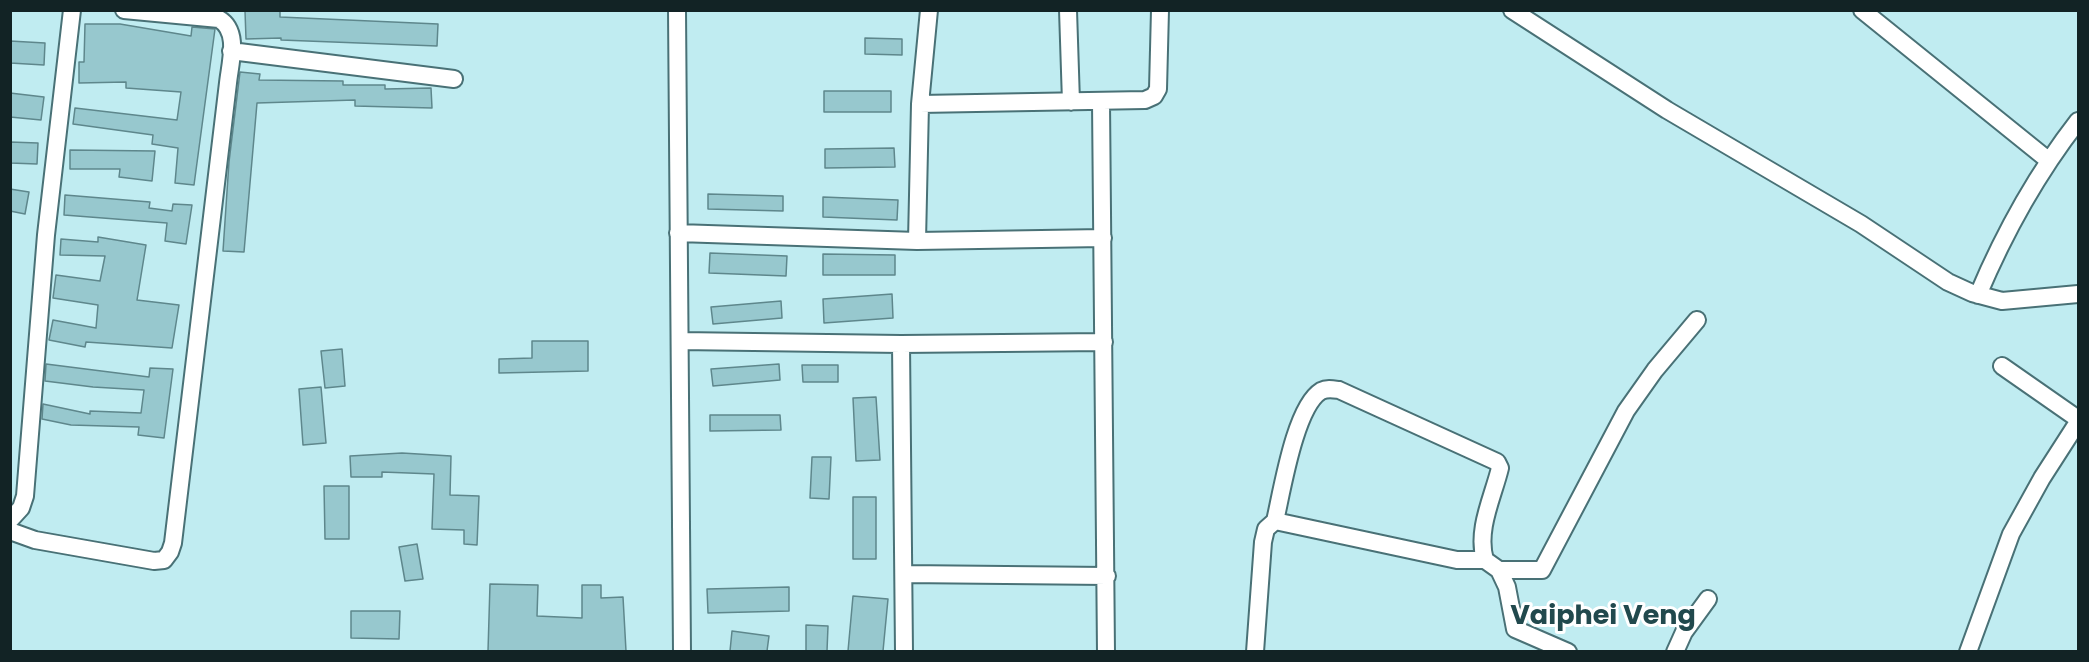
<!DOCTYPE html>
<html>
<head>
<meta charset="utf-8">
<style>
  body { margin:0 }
  #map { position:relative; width:2089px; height:662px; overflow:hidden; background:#c0ecf1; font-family:Poppins,sans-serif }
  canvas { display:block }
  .frame { position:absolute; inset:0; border:12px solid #122325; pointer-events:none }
</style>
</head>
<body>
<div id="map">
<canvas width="2089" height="662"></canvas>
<div class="frame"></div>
</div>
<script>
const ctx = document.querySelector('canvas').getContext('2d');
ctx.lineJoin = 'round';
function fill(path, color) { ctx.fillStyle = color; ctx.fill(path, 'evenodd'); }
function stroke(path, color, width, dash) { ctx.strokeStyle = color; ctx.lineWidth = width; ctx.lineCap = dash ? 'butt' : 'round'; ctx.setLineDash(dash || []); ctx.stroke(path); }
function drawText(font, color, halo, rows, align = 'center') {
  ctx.font = font + ' Poppins,sans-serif'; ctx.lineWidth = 6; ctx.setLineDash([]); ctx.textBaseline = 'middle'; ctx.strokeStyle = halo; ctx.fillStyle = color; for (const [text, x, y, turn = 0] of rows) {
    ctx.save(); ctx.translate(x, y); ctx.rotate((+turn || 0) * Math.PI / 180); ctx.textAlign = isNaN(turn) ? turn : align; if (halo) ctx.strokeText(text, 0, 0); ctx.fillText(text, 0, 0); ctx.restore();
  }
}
const building = new Path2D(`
  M 280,10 L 280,17 L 438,24 L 437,46 L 281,40 L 281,38 L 246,39 L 245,11 Z
  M 85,24 L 120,24 L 191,36 L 192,27 L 215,29 L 194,185 L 175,183 L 178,148 L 152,144 L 153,135 L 73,124 L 75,108 L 177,120 L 181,92 L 126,88 L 126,82 L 79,83 L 79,62 L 84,62 Z
  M 865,38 L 902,39 L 902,55 L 865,54 Z
  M 10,41 L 45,43 L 44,65 L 10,63 Z
  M 240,72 L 260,74 L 259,80 L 343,81 L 343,85 L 385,85 L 385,89 L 431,88 L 432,108 L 355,106 L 355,100 L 257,103 L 244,252 L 223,251 L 229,162 Z
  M 824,91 L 891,91 L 891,112 L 824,112 Z
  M 10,93 L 44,97 L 41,120 L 10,117 Z
  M 10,142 L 38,143 L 37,164 L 10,163 Z
  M 894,148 L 895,167 L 825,168 L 825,149 Z
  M 70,150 L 155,151 L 152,181 L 119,177 L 120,169 L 70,169 Z
  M 10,189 L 29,192 L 25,214 L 10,211 Z
  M 708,194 L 783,196 L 783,211 L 708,209 Z
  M 65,195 L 150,202 L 149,208 L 172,211 L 173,204 L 192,205 L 186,244 L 165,241 L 167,223 L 64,215 Z
  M 823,197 L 898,200 L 897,220 L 823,217 Z
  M 98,237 L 146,245 L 137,300 L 179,305 L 172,348 L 86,342 L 85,347 L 49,340 L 53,320 L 96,328 L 98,305 L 53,298 L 56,275 L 100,281 L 105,256 L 60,255 L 61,239 L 98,242 Z
  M 710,253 L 787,256 L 786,276 L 709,273 Z
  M 823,254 L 895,255 L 895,275 L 823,275 Z
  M 892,294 L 893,318 L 824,323 L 823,299 Z
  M 781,301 L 782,318 L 713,324 L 711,307 Z
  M 532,341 L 588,341 L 588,371 L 499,373 L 499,359 L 532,358 Z
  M 342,349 L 345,386 L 325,388 L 321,351 Z
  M 46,364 L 149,377 L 150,368 L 173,369 L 164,438 L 138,435 L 139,427 L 71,425 L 42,419 L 43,404 L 90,414 L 90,411 L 141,413 L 144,390 L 93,387 L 45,381 Z
  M 779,364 L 780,380 L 713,386 L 711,369 Z
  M 802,365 L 838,365 L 838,382 L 803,382 Z
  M 321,387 L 326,443 L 303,445 L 299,389 Z
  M 876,397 L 880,460 L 856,461 L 853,398 Z
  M 710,415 L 780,415 L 781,430 L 710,431 Z
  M 402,453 L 451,456 L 450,495 L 479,496 L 477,545 L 464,544 L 464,530 L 432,529 L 434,474 L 382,472 L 382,477 L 351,477 L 350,456 Z
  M 812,457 L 831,457 L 829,499 L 810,498 Z
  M 324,486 L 349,486 L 349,539 L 325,539 Z
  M 853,497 L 876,497 L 876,559 L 853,559 Z
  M 417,544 L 423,579 L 405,581 L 399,547 Z
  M 490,584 L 538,585 L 537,616 L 582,618 L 582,585 L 601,585 L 601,598 L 623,597 L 626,651 L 488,651 Z
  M 789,587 L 789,611 L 708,613 L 707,589 Z
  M 853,596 L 888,599 L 883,651 L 848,651 Z
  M 351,611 L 400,611 L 399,639 L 351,638 Z
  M 806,625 L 828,626 L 827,651 L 806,651 Z
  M 732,631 L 769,636 L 767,651 L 730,651 Z`);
fill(building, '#97c8ce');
stroke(building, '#5e878c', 1.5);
const street = new Path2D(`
  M 677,10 L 682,652
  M 1068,10 L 1071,102
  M 1512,10 L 1667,110 L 1861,224 L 1948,282 L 1972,293 L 2002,301 L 2078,294
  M 1862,10 L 2048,160
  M 231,51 L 454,79
  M 1101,102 L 1106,652
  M 920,104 L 1145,100 L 1154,96 L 1158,89 L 1160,10
  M 678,233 L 917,241 L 1103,238
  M 917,241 L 920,104 L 929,10
  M 1978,295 C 2005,231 2036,175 2078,121
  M 680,341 L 901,344 L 1104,342
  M 901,344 L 904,652
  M 2002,366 L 2078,419
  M 10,520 L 21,508 L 25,496 L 46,235 L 72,10
  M 1275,521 C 1282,491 1295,407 1321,391 C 1327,388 1332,389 1339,390 L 1497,462 L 1500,468 C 1493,497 1476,530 1485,560 L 1499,570 L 1542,570 L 1626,411 L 1655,370 L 1697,320
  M 10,531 L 35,540 L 154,561 L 164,560 L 170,552 L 173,543 L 228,83 C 230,63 240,31 219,19 L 124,10
  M 1499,570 L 1507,587 L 1515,629 L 1568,652
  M 904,574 L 1107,576
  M 1255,652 L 1263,542 L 1266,529 L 1275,521 L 1457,560 L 1485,560
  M 1675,652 L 1684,632 L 1708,599
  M 1968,652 L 2011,534 L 2042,478 L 2078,422`);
stroke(street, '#497176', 20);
stroke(street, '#fff', 16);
drawText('bold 27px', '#21494d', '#fff', [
  ["Vaiphei Veng",1603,617]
]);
</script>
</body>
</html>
